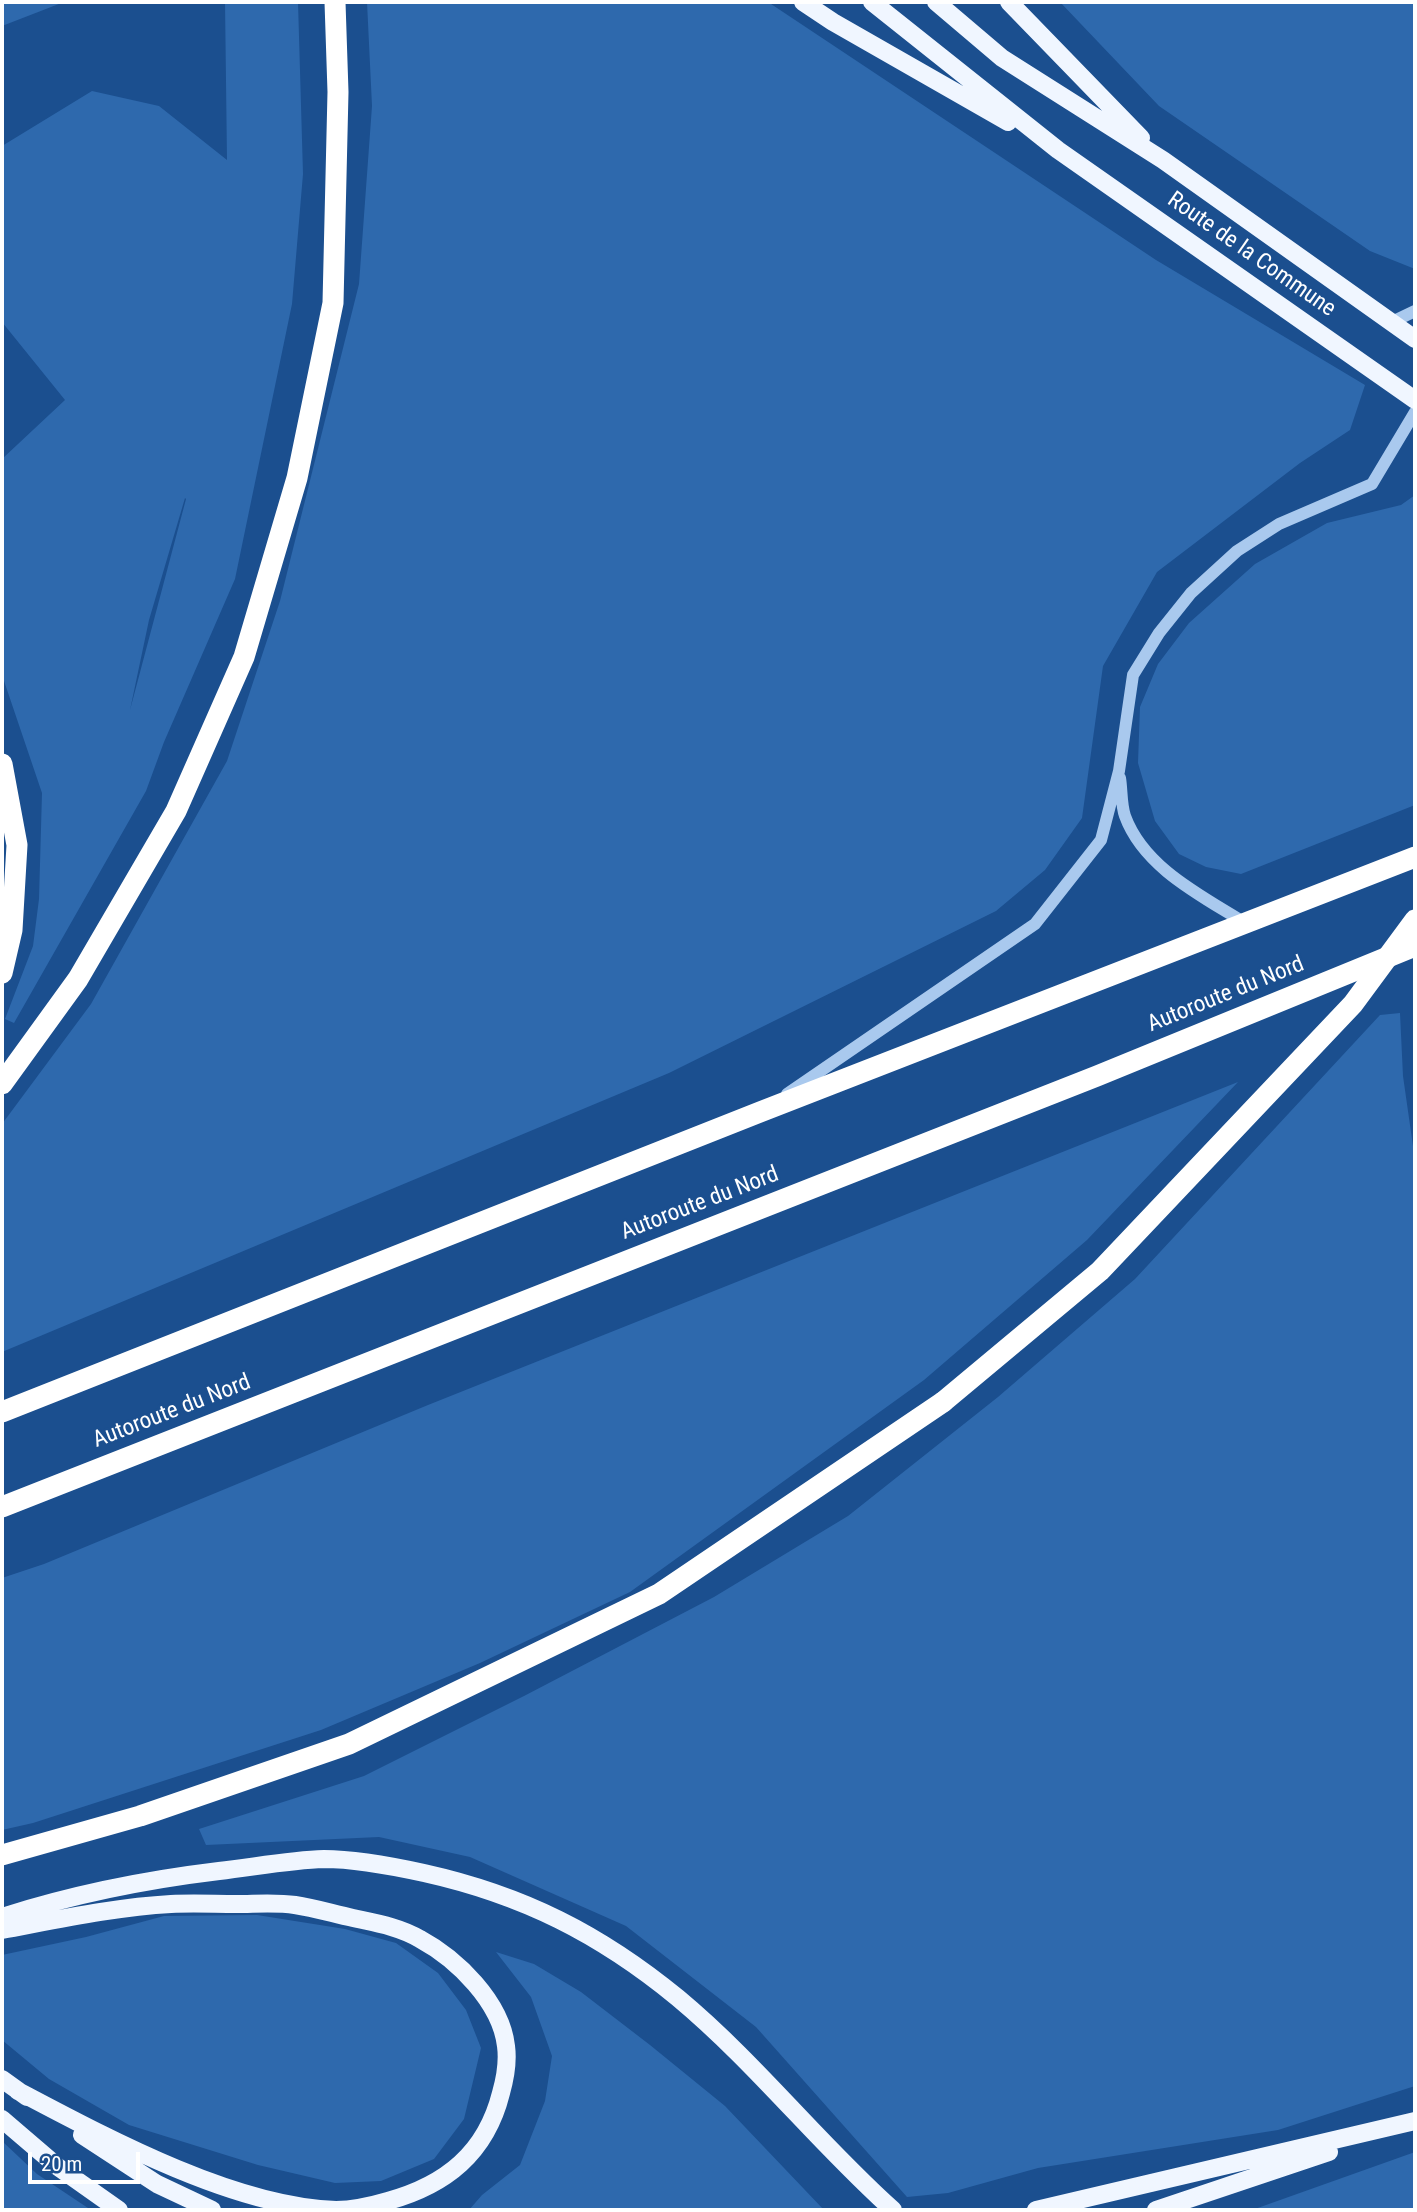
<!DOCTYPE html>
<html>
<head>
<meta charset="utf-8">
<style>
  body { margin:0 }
  #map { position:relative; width:1417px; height:2212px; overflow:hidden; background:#1b4f8f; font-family:"Roboto Condensed",sans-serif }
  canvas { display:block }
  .frame { position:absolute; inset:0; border:4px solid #fff; pointer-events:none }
  .scale { position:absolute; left:28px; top:2152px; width:112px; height:32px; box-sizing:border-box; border:4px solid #fff; border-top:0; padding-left:9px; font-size:21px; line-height:24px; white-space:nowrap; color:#fff; -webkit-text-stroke:5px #1b4f8f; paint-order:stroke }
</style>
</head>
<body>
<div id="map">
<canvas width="1417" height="2212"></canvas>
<div class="frame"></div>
<div class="scale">20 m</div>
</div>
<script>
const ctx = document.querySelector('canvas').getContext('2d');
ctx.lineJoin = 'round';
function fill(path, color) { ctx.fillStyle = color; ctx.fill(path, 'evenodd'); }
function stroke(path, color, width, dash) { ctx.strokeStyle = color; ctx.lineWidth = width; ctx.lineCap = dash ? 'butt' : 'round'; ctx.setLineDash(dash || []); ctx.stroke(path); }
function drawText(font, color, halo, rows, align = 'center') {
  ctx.font = font + ' "Roboto Condensed",sans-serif'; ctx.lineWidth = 5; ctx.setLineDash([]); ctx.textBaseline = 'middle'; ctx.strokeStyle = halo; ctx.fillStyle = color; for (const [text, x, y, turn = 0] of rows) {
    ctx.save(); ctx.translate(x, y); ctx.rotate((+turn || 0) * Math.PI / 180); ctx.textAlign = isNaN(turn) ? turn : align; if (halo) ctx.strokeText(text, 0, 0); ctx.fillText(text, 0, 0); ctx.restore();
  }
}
fill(new Path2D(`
  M 2,2 L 64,2 L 2,26 Z
  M 225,2 L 298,2 L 303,174 L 292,304 L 235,579 L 164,742 L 146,791 L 14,1023 L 5,1019 L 33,946 L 39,899 L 42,793 L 2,675 L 2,459 L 65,400 L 2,322 L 2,146 L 92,91 L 159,106 L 227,160 ZM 185,498 L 186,499 L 130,710 L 149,620 Z
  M 367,2 L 768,2 L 1156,260 L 1365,385 L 1350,430 L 1300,463 L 1157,572 L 1103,666 L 1082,818 L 1045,870 L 996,911 L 669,1073 L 2,1352 L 2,1124 L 91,1004 L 227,761 L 280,601 L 359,284 L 372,106 Z
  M 1060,2 L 1415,2 L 1415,269 L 1370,251 L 1159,106 Z
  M 1415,495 L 1415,805 L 1241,874 L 1206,867 L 1179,854 L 1155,821 L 1138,763 L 1140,707 L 1158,664 L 1189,623 L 1255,564 L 1327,523 L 1401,505 Z
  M 1400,1013 L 1403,1076 L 1415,1160 L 1415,2086 L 1278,2130 L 1038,2168 L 948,2193 L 907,2197 L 756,2027 L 626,1926 L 470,1857 L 379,1837 L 206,1845 L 199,1829 L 364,1776 L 524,1696 L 714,1597 L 848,1516 L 998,1397 L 1135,1279 L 1380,1015 Z
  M 1238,1082 L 1087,1240 L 924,1380 L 630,1592 L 480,1663 L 321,1730 L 33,1823 L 2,1830 L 2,1578 L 44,1564 L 428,1405 Z
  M 257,1915 L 345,1929 L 396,1943 L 438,1973 L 466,2010 L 481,2048 L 464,2119 L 434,2159 L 381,2181 L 335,2183 L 258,2165 L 129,2125 L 49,2079 L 2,2040 L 2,1955 L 86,1937 L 164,1916 Z
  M 496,1952 L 534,1964 L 581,1992 L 650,2045 L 725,2106 L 824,2210 L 469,2210 L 482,2195 L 520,2165 L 545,2101 L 552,2056 L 531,1997 Z
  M 2,2141 L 37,2174 L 91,2210 L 2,2210 Z
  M 1415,2152 L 1415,2210 L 1252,2210 Z`), '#2e69ad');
stroke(new Path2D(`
  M 1390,323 L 1415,311
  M 1120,778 C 1122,790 1121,805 1125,816 C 1144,868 1202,896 1245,923
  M 787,1094 L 1035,924 L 1101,840 L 1119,771 L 1133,675 L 1159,633 L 1191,593 L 1237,551 L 1279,524 L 1372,484 L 1415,412`), '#a9c9ee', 12);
stroke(new Path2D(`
  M 803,2 L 833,22 L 1008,122
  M 872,2 L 1058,150 L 1415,400
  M 936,2 L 1002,58 L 1163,160 L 1415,339
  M 1009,2 L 1141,138
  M 2,1917 C 74,1894 144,1880 219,1871 C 254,1867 290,1860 324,1859 C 357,1859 392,1866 424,1873 C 523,1895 600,1934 678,1998 C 756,2063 818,2143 893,2210
  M 2,1930 C 56,1920 116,1907 171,1904 C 193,1903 215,1904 236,1904 C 255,1904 276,1902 295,1905 C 315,1908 334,1914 353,1918 C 376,1923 400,1927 420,1939 C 457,1959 501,2002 506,2046 C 508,2061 505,2079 501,2093 C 486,2153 446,2185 388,2201 C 371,2206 354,2210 336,2210 C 235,2207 107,2138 18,2091
  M 2,2079 L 27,2097
  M 2,2119 L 58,2167 L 119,2210
  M 82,2135 L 157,2184 L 212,2210
  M 1036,2210 L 1415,2121
  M 1156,2210 L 1329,2152`), '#f0f6ff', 18);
stroke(new Path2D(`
  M 2,764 L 17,845 L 12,930 L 2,973
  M 2,1084 L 78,979 L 176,811 L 244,657 L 297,478 L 333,303 L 338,92 L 335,2
  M 2,1412 L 760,1112 L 1415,857
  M 2,1507 L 1097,1076 L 1415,946
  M 2,1855 L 140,1816 L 349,1744 L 659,1594 L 943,1402`), '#fff', 21);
stroke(new Path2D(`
  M 943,1402 L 1100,1271 L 1353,1004 L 1415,920`), '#fff', 21);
drawText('23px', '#fff', '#1b4f8f', [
  ["Route de la Commune",1251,255,35],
  ["Autoroute du Nord",1226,995,-22],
  ["Autoroute du Nord",700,1204,-21],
  ["Autoroute du Nord",172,1412,-21]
]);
</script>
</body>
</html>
